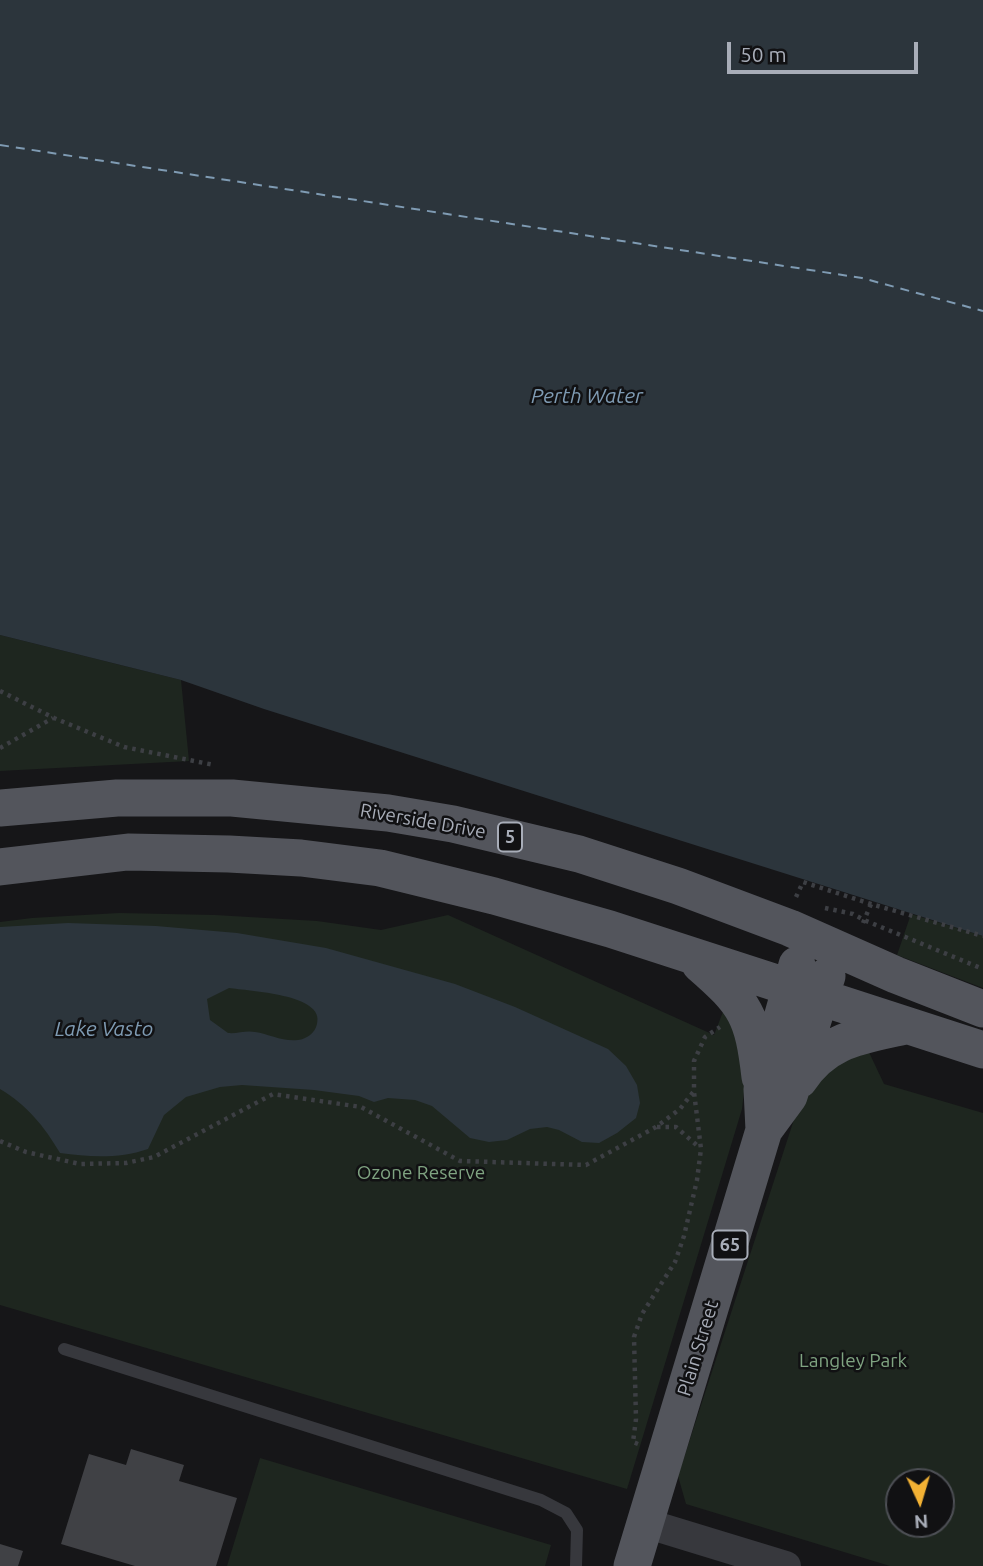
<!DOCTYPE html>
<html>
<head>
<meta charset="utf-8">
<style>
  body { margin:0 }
  #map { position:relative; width:983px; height:1566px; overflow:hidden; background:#161618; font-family:Ubuntu,sans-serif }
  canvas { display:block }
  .north { position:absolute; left:885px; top:1468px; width:70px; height:70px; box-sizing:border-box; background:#111113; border:2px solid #4d4f55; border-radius:50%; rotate:176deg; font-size:19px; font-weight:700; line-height:28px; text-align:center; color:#a8adb8 }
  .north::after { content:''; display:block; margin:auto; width:24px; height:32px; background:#f2b134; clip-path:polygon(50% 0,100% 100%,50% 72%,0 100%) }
  .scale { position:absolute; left:727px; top:42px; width:191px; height:32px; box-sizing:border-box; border:4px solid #a8adb8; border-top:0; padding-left:9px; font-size:21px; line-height:24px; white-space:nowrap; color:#a8adb8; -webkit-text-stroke:5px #111113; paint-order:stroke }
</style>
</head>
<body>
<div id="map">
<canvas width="983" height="1566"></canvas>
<div class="north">N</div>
<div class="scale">50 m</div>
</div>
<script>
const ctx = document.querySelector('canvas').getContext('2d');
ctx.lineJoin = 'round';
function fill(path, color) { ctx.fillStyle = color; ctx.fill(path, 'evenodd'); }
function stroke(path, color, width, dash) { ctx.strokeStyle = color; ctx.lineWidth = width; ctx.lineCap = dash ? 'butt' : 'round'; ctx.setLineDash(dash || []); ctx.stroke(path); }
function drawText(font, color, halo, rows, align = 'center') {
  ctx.font = font + ' Ubuntu,sans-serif'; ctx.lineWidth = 5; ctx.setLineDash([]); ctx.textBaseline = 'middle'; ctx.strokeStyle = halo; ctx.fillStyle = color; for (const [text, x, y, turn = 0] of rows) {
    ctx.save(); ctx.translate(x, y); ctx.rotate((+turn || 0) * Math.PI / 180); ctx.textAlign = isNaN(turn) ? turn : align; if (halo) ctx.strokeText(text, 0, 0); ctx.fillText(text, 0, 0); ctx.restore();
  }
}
fill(new Path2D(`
  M 0,635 L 181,680 L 189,761 L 0,771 Z
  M 119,913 L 215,915 L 317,921 L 381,930 L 448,915 L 714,1035 L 726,1004 L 747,1066 L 742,1109 L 627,1489 L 0,1305 L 0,922 L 32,918 Z
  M 911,914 L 983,936 L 983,988 L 897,955 Z
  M 866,1046 L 884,1084 L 983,1113 L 983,1566 L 890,1566 L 686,1504 L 678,1476 L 800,1101 L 821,1071 ZM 899,1482 L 941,1482 L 941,1524 L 899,1524 Z
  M 260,1458 L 551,1545 L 545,1566 L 227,1566 Z`), '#1e261f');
fill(new Path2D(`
  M 0,0 L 983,0 L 983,936 L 264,709 L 181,680 L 0,635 Z
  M 68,923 L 156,926 L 237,933 L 326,948 L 455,984 L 515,1007 L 608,1049 L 626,1066 L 637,1085 L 640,1103 L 636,1118 L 617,1133 L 599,1143 L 582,1142 L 559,1130 L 547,1127 L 530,1129 L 507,1140 L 489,1142 L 470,1138 L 432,1106 L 415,1100 L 388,1098 L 374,1102 L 359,1096 L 314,1090 L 242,1085 L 220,1087 L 186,1097 L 164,1115 L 148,1149 C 119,1159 89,1157 60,1153 C 44,1126 27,1105 0,1089 L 0,927 ZM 229,988 C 248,991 326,994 317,1024 C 315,1033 307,1039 298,1040 C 283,1042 269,1034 255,1032 C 246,1030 237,1034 228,1033 L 210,1020 L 207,999 Z`), '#2c353c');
stroke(new Path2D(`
  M 0,145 L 862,278 L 983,311`), '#7f9bb3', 2, [9, 7]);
fill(new Path2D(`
  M 131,1449 L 184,1465 L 179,1481 L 237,1498 L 216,1566 L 135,1566 L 61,1544 L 89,1454 L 126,1465 Z
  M 0,1544 L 23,1551 L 18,1566 L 0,1566 Z`), '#404145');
stroke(new Path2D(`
  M 0,691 L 54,718 L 124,747 L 214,765
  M 0,748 L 53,718
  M 796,897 L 803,882 L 871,904 L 983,936
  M 825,908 L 853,914 L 864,920 L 983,969
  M 863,923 L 871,904
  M 657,1127 L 676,1127 L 700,1148
  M 0,1141 L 26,1152 L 80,1164 L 126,1163 L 154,1157 L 273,1094 L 361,1107 L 460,1161 L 586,1165 L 656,1127 L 680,1109 L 694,1091 L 694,1061 L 705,1037 L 720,1027
  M 638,1444 L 633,1442 L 636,1419 L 634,1337 L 642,1314 L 675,1262 L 684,1236 L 697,1180 L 701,1149 L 694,1092`), '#3d3f44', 4.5, [3.5, 5]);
stroke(new Path2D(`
  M 64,1349 L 541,1500 L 566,1513 L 577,1530 L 576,1566`), '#37383d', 12);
stroke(new Path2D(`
  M 645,1523 L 786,1566`), '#37383d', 30);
stroke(new Path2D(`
  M 0,808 L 117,798 L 232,798 L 388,813 L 453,824 L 579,854 L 678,886 L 790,928 L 896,975 L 983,1009
  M 0,867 L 128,852 L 229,854 L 301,858 L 380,868 L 494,896 L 610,929 L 983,1050
  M 700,964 C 746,1004 753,1016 760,1077
  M 799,1080 C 826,1039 861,1036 905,1026
  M 764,1130 L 762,1089 L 797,965
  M 632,1566 L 764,1130 L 789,1096 L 827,976`), '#53555c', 37);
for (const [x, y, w] of [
  [510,837,24],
  [730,1245,35]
]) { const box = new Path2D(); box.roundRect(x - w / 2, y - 14.5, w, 29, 5); ctx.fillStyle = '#111113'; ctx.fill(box); stroke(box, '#a8adb8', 2); }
drawText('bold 18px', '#a8adb8', null, [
  ["5",510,837],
  ["65",730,1245]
]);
drawText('19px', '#a8adb8', '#111113', [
  ["Riverside Drive",423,821,10],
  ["Plain Street",698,1348,-73]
]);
drawText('19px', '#7fa381', '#111113', [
  ["Ozone Reserve",421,1173],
  ["Langley Park",853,1361]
]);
drawText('italic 21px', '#7f9bb3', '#111113', [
  ["Perth Water",587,396],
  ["Lake Vasto",104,1029]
]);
</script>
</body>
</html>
